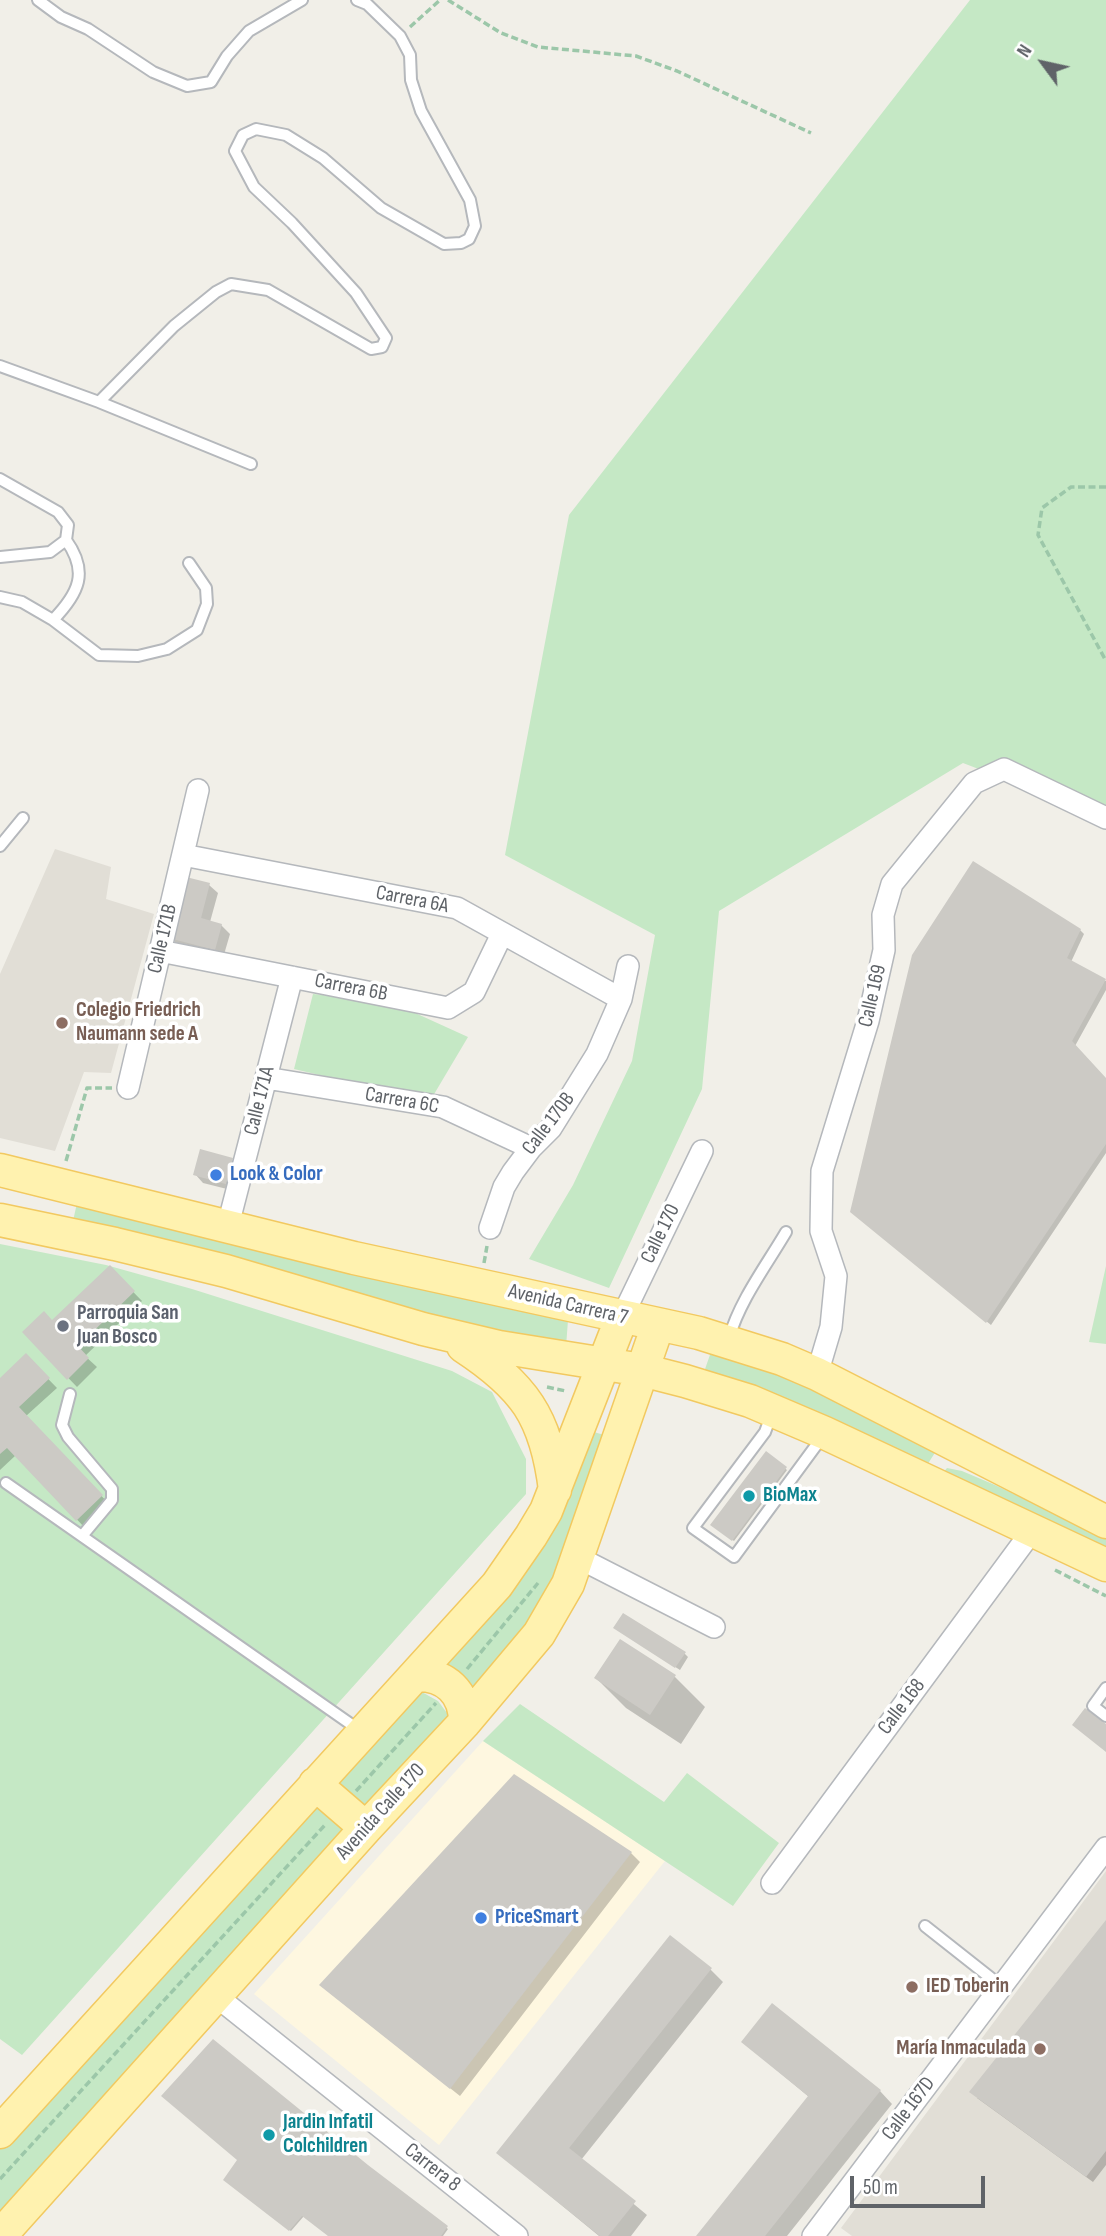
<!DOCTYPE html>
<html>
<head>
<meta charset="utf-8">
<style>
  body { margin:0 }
  #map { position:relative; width:1106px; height:2236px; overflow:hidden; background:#f1efe8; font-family:"Sofia Sans Condensed",sans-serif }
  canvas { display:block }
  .north { position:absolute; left:1008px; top:28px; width:70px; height:70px; -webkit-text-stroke:5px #fff; paint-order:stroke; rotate:303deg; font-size:19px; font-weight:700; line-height:28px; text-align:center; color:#5f6368 }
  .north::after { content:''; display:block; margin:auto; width:24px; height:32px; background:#5f6368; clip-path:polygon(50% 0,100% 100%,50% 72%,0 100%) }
  .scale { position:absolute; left:850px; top:2176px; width:135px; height:32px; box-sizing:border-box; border:4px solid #5f6368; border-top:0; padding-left:9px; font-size:21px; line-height:24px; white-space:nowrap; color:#5f6368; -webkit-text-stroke:5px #fff; paint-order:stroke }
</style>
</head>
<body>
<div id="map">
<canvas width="1106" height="2236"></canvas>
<div class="north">N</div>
<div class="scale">50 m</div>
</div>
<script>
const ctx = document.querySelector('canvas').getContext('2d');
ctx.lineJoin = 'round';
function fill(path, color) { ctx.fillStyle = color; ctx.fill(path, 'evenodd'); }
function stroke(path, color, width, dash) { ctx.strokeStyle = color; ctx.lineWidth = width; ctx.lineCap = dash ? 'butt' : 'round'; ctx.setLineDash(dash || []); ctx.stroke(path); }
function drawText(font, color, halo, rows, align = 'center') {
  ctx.font = font + ' "Sofia Sans Condensed",sans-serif'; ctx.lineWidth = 7; ctx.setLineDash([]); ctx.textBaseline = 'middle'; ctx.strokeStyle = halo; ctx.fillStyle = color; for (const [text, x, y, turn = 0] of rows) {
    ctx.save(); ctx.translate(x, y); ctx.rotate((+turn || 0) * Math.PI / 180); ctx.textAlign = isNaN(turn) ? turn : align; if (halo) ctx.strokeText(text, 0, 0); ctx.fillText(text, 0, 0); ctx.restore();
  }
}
fill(new Path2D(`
  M 483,1741 L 665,1861 L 439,2145 L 254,1994 Z`), '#fef7e0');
fill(new Path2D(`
  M 55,849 L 111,867 L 106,899 L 154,914 L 111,1073 L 84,1072 L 55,1151 L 0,1138 L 0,974 Z
  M 1106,1871 L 1106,2236 L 852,2236 L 841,2228 Z`), '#e1ded6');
fill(new Path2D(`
  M 970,0 L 1106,0 L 1106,818 L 963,763 L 719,911 L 702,1089 L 609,1288 L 529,1259 L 573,1185 L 632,1061 L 655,935 L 505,855 L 569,515 Z
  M 313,994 L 391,1002 L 468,1037 L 430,1101 L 294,1069 Z
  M 77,1203 L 568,1320 L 566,1347 L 493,1332 L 73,1221 Z
  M 0,1244 L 106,1265 L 192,1289 L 452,1371 L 492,1392 L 526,1459 L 526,1494 L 22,2055 L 0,2039 Z
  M 1106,1266 L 1106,1344 L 1089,1342 Z
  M 712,1349 L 807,1383 L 936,1451 L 924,1470 L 704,1372 Z
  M 583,1429 L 608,1436 L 544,1608 L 472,1695 L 437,1666 Z
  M 947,1468 L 962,1471 L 995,1485 L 1106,1538 L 1106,1551 L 942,1474 Z
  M 420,1691 L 438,1701 L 450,1717 L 366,1806 L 359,1807 L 347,1803 L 334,1776 Z
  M 520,1704 L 664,1802 L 687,1773 L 779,1843 L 733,1906 L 483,1741 Z
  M 319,1802 C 330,1811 345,1819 341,1836 L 0,2217 L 0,2149 Z`), '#c5e8c5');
fill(new Path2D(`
  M 209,885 L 218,893 L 210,922 L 221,925 L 230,934 L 223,958 L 179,946 L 171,938 Z
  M 1080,930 L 1084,934 L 1071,962 L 1106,981 L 1106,990 L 1075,1046 L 1106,1080 L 1106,1153 L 991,1325 L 856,1216 Z
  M 232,1160 L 241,1168 L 235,1191 L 203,1183 L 195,1174 Z
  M 110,1268 L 142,1301 L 85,1356 L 97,1367 L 77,1387 L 24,1332 L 53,1323 Z
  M 26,1356 L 57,1388 L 26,1416 L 110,1505 L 85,1528 L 16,1455 L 0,1470 L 0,1381 Z
  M 766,1453 L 787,1470 L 734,1541 L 713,1525 Z
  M 615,1628 L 684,1653 L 688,1657 L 680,1670 Z
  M 620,1641 L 675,1677 L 705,1707 L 681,1744 L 626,1708 L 596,1678 Z
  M 514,1776 L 631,1853 L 640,1862 L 460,2096 L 330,1993 Z
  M 1106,1922 L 1106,2165 L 1093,2182 L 977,2098 Z
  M 710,1969 L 723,1982 L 581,2160 L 647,2215 L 631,2236 L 599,2236 L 498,2153 Z
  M 743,2042 L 880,2091 L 892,2104 L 787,2236 L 699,2236 L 809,2097 Z
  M 239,2160 L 367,2166 L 448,2229 L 443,2236 L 330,2236 L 304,2216 L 291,2231 L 225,2180 Z`), '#0003');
fill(new Path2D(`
  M 973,861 L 1081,929 L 1067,958 L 1106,979 L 1072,1041 L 1106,1078 L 1106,1144 L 986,1323 L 850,1212 L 912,955 Z
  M 186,877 L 210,883 L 201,918 L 222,924 L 215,950 L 169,938 Z
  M 200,1149 L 233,1158 L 226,1184 L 193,1175 Z
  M 110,1265 L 135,1291 L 78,1346 L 89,1358 L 67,1380 L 22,1332 L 44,1311 L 52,1320 Z
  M 26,1353 L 50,1378 L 19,1407 L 103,1495 L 76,1521 L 7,1448 L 0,1454 L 0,1378 Z
  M 766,1451 L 787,1467 L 732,1541 L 710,1525 Z
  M 623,1613 L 686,1652 L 675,1668 L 613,1628 Z
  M 620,1639 L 676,1675 L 650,1715 L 594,1678 Z
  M 1085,1708 L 1106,1724 L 1106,1752 L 1072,1725 Z
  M 514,1774 L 632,1852 L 450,2089 L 319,1985 Z
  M 1106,1920 L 1106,2151 L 1086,2177 L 969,2092 Z
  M 670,1935 L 712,1968 L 569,2148 L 636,2201 L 608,2236 L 600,2236 L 496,2153 Z
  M 772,2003 L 881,2090 L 765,2236 L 696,2236 L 808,2096 L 741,2042 Z
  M 213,2039 L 368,2165 L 448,2226 L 441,2236 L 328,2236 L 302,2216 L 289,2231 L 223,2180 L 237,2160 L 161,2096 Z`), '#cccac5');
const lane = new Path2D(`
  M 38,0 L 61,17 L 88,29 L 153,72 L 187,86 L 211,82 L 227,56 L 249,31 L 302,0
  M 0,366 L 99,402 L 251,464
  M 99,402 L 174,326 L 216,292 L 231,284 L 268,290 L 371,349 L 382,347 L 386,338 L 356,293 L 292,223 L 254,187 L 235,151 L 243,135 L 256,129 L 286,135 L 323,158 L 381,208 L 444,244 L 461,243 L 469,239 L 475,226 L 470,200 L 421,111 L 411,80 L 410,55 L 400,36 L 367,4 L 357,0
  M 0,479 L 58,512 L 68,525 L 66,540 L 50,552 L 0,557
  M 0,597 L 22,602 L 53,620 L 99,655 L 138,656 L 167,649 L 197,630 L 207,604 L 206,588 L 189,563
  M 53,620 C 79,593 89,572 66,540
  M 0,846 L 23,818
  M 729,1338 C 740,1300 766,1266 786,1232
  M 70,1394 L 62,1425 L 68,1437 L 112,1489 L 112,1500 L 82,1536
  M 772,1413 L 765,1432 L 693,1528 L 734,1557 L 823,1436
  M 6,1483 L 362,1732
  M 1106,1688 L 1093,1706 L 1106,1716
  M 925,1926 L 1001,1986`);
const street = new Path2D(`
  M 183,855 L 457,908 L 621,999
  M 160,951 L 448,1008 L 474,992 L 502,934
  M 266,1078 L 443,1107 L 531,1148
  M 128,1088 L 198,790
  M 228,1225 L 292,977
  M 490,1228 L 504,1187 L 513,1172 L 531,1148 L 551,1128 L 597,1054 L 621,999 L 628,966
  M 622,1317 L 702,1151
  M 817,1374 L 831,1327 L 836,1276 L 821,1231 L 822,1171 L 868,1021 L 884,950 L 883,915 L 892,884 L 974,783 L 1004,769 L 1106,818
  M 577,1557 L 714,1627
  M 772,1883 L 1032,1531
  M 216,1996 L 517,2236
  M 813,2236 L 1106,1848`);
const primary = new Path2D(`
  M 0,1170 L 354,1258 L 699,1333 L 782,1359 L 817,1374 L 1106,1522
  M 0,1220 L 115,1244 L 226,1271 L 423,1329 L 499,1347 L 642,1370 L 685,1381 L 750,1401 L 825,1433 L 1106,1565
  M 463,1346 C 524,1386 546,1416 555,1490
  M 416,1675 C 446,1674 465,1693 465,1722
  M 315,1784 L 366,1828
  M 0,2132 L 497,1585 L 531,1536 L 546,1511 L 622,1317
  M 0,2236 L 366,1828 L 465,1722 L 539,1634 L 568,1584 L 658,1325`);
stroke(lane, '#b5b8bc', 14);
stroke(street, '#b5b8bc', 24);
stroke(primary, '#f2c960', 35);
stroke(new Path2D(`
  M 448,0 L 501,33 L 538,47 L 636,56 L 677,71 L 811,133
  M 410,27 L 440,0
  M 1106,487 L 1071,487 L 1042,508 L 1038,535 L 1106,661
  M 66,1161 L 87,1088 L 112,1088
  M 484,1263 L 487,1246
  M 547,1387 L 566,1391
  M 1055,1570 L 1106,1596
  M 467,1669 L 538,1583
  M 356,1791 L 436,1703
  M 0,2179 L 325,1825`), '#9cc7a9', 3.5, [7, 3.5]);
stroke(lane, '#fff', 10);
stroke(street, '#fff', 21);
stroke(primary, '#fff2af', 32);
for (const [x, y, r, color] of [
  [62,1023,7,"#8d6e63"],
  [216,1175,7,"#3f7fe0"],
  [63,1326,7,"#6b7280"],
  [749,1496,7,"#0f9aa8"],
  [481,1918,7,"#3f7fe0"],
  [912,1987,7,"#8d6e63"],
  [1040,2049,7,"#8d6e63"],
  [269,2135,7,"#0f9aa8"]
]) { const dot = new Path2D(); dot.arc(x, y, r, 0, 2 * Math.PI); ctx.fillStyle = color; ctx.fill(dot); stroke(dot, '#fff', 2.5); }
drawText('21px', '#5f6368', '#fff', [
  ["Carrera 6A",412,900,11],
  ["Calle 171B",163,939,-77],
  ["Carrera 6B",351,988,11],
  ["Calle 169",873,996,-77],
  ["Calle 171A",260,1101,-76],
  ["Carrera 6C",402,1101,10],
  ["Calle 170B",549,1124,-53],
  ["Calle 170",661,1234,-64],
  ["Avenida Carrera 7",568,1305,13],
  ["Calle 168",902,1707,-53],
  ["Avenida Calle 170",381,1812,-48],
  ["Calle 167D",909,2109,-53],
  ["Carrera 8",432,2168,38]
]);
drawText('bold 21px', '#785e54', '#fff', [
  ["Colegio Friedrich",76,1011],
  ["Naumann sede A",76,1035],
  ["IED Toberin",926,1987],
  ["María Inmaculada",1026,2049,"right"]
], 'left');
drawText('bold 21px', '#366cbe', '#fff', [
  ["Look & Color",230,1175],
  ["PriceSmart",495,1918]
], 'left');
drawText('bold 21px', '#5b616d', '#fff', [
  ["Parroquia San",77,1314],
  ["Juan Bosco",77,1338]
], 'left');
drawText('bold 21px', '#0d838f', '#fff', [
  ["BioMax",763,1496],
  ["Jardin Infatil",283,2123],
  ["Colchildren",283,2147]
], 'left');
</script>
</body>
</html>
